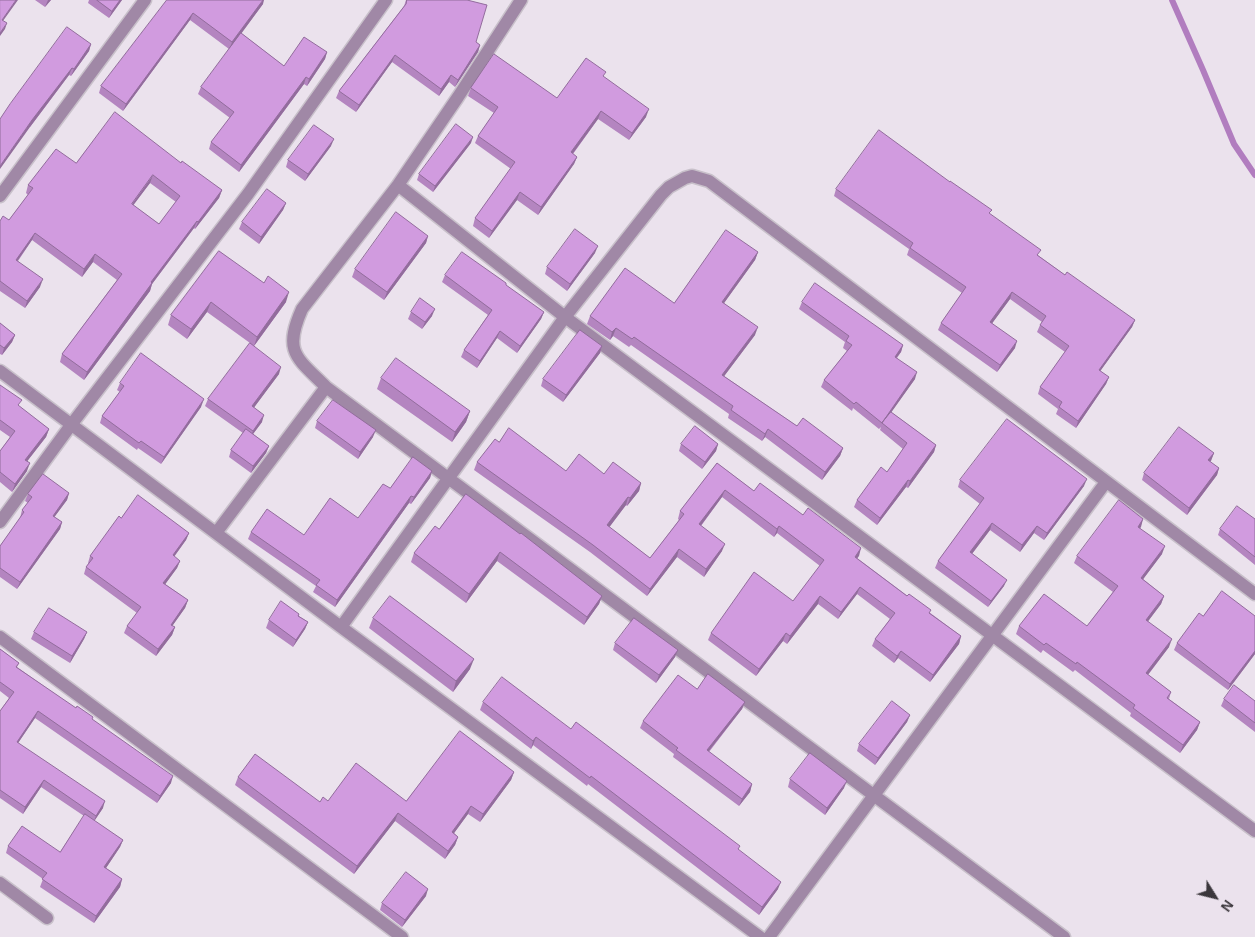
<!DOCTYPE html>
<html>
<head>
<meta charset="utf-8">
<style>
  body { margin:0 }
  #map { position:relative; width:1255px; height:937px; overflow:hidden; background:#ebe2ed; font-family:Arial,sans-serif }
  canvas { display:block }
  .north { position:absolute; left:1190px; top:872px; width:50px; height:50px; -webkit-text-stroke:4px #ebe2ed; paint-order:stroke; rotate:126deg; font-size:14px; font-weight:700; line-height:20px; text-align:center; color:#3b373c }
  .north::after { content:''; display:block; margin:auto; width:18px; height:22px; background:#3b373c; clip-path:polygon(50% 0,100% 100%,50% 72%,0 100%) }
</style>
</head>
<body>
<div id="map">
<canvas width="1255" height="937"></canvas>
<div class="north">N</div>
</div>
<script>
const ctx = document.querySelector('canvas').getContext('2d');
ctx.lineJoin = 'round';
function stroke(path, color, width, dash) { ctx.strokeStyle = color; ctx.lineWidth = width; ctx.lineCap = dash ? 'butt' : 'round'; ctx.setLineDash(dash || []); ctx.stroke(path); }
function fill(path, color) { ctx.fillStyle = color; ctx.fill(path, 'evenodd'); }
stroke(new Path2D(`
  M 1172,0 L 1203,70 L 1234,144 L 1255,175`), '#b17dbf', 6);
const minor = new Path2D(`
  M 521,0 L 458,97 L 398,185 L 302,309 C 283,352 296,357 326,387 L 1064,937
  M 398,185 L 565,317 L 1255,831
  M 0,196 L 145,0
  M 0,371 L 341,627 L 760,937
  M 0,522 L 71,425 L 248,194 L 386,0
  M 216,533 L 326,387
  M 341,627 L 565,317 L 661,195 L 669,187 L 685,178 L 692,176 L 709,181 L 1255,594
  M 0,637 L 402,937
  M 0,883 L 47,918
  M 769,937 L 1106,482`);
stroke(minor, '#c8c0ca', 15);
stroke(minor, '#a088a6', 12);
fill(new Path2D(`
  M 35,0 L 51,0 L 45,7 Z
  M 89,0 L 122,0 L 109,18 L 88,3 Z
  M 167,0 L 263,4 L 241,33 L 284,66 L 327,52 L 325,59 L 307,86 L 304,84 L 239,172 L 209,149 L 211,142 L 230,118 L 198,94 L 201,87 L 229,49 L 190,20 L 123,111 L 99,93 L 101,86 Z
  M 406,0 L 467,0 L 476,42 L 480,45 L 478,52 L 455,87 L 449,82 L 439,96 L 392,62 L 356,112 L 336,98 L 339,91 L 404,6 Z
  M 91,44 L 89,51 L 71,76 L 69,75 L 30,127 L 0,119 Z
  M 604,77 L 646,117 L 629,140 L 598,119 L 573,154 L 577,157 L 574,164 L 538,215 L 517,200 L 489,238 L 473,226 L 475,218 L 511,169 L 475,143 L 478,136 L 494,113 L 468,96 L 471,88 L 557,98 Z
  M 471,143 L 433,192 L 417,180 L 419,174 Z
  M 331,146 L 305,181 L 286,167 L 288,160 Z
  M 76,163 L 181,163 L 222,190 L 219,198 L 195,229 L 194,228 L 152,284 L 150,291 L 84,380 L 60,362 L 62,354 L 117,280 L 93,262 L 82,277 L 32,240 L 18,261 L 40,287 L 25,308 L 0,291 L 0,221 L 9,220 L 28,195 L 26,193 L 28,185 ZM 150,183 L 176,202 L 159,224 L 133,205 Z
  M 836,189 L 990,214 L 1039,256 L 1065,275 L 1135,320 L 1132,327 L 1100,371 L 1109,377 L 1106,384 L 1076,428 L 1056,414 L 1058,409 L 1038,394 L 1040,387 L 1065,352 L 1037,332 L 1040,325 L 1042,322 L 1010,299 L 992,323 L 1015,348 L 997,372 L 938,330 L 941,323 L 962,293 L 907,255 L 909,249 L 834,196 Z
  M 286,203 L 283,210 L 259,244 L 239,229 L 242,222 Z
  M 428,236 L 426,243 L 384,300 L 352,277 L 355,269 Z
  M 219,251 L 286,302 L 254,346 L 279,374 L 254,407 L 262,422 L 253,434 L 269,446 L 266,453 L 251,473 L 229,457 L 231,450 L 243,433 L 205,406 L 208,399 L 250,343 L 207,312 L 187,339 L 168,325 L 171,315 Z
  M 758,252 L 755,260 L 724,303 L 755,335 L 724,376 L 797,426 L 843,448 L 840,456 L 822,480 L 765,437 L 762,441 L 728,418 L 729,414 L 631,345 L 629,347 L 613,336 L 610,340 L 587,324 L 590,316 L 674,303 Z
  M 595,253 L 567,291 L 545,274 L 547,267 Z
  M 445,275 L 544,312 L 541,319 L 517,353 L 497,338 L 477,368 L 461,357 L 464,350 L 488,315 L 442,282 Z
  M 802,302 L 903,345 L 901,352 L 897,358 L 915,379 L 891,412 L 936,445 L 934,452 L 908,488 L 906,487 L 877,525 L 854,507 L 857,500 L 887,472 L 903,449 L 880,430 L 881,427 L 879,429 L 853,408 L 852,411 L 821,387 L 824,380 L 847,351 L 843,348 L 845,342 L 799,309 Z
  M 411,312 L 432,316 L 422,329 L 408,319 Z
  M 0,323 L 15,335 L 12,342 L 2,355 L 0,354 Z
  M 602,346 L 600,353 L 563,402 L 541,386 L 543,379 Z
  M 381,378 L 470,411 L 466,422 L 452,442 L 377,389 Z
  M 120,383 L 201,407 L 161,464 L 138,448 L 137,450 L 100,423 L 102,416 L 120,392 L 117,390 Z
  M 0,385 L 19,407 L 49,429 L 46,437 L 27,461 L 27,471 L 12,492 L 0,482 L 0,451 L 10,437 L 0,430 Z
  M 317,421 L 373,437 L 358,459 L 315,428 Z
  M 499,442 L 566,471 L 604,474 L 641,483 L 639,491 L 627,506 L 626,505 L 609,527 L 650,558 L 679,520 L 678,519 L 680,511 L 717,463 L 754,491 L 803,515 L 861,548 L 857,558 L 961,636 L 959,644 L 930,682 L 898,658 L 894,663 L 872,646 L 875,639 L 890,619 L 857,594 L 838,619 L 818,604 L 787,644 L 783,641 L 756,676 L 708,640 L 711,633 L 793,601 L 820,566 L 777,533 L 774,537 L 722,497 L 701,526 L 722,551 L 704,577 L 677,557 L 647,596 L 590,552 L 474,470 L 477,462 Z
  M 681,444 L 718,444 L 716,451 L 702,469 L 679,451 Z
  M 1214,453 L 1210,462 L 1219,468 L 1217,475 L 1187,515 L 1142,480 L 1144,473 Z
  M 432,471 L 430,478 L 411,504 L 409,503 L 335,607 L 313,592 L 316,586 L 248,539 L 251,532 L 304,535 L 358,518 L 390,488 Z
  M 960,480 L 1084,486 L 1044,540 L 1034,533 L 1020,552 L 990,530 L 972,554 L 1004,586 L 988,607 L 935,568 L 938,561 L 980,504 L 958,487 Z
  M 69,493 L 67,500 L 54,517 L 62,522 L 60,529 L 17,589 L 0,577 L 0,546 L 20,518 L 22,510 L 28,503 L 25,501 L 28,494 Z
  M 466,494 L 602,596 L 599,604 L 584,625 L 497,561 L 466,603 L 411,562 L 414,553 L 439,529 Z
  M 121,518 L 189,533 L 186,540 L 174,557 L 180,561 L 177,568 L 165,584 L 188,600 L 185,608 L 172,626 L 175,627 L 172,635 L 156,656 L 124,633 L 127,626 L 137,613 L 84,574 L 86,567 L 88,564 L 88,563 L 90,556 Z
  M 1143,519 L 1140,528 L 1162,554 L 1143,579 L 1164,596 L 1161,604 L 1148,621 L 1169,647 L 1148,675 L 1171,692 L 1169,699 L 1200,722 L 1197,730 L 1180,753 L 1130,716 L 1131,713 L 1075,670 L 1073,672 L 1043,650 L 1041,653 L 1016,634 L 1019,626 L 1087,626 L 1113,592 L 1074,563 L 1077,556 Z
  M 1255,519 L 1255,565 L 1218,535 L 1220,529 Z
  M 299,614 L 299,616 L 308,622 L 305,629 L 293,647 L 266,628 L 269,620 Z
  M 1203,616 L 1255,616 L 1255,654 L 1228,690 L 1174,650 L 1177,643 Z
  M 373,618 L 470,669 L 453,692 L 369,628 Z
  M 34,632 L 87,632 L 84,639 L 70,663 L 31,639 Z
  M 615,643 L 675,657 L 656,683 L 613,650 Z
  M 0,649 L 19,663 L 17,667 L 92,720 L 171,783 L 157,803 L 35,718 L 18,743 L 103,808 L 94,821 L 123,840 L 120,847 L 106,868 L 122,879 L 120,887 L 94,923 L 40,887 L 43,879 L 6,853 L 8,846 L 60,852 L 84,816 L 41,787 L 23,814 L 0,798 L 0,711 L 9,698 L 0,691 Z
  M 697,689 L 745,702 L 742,709 L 709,752 L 752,784 L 750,792 L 739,806 L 673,757 L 674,754 L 640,728 L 643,721 Z
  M 1224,699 L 1255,701 L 1255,732 L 1221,706 Z
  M 483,702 L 571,729 L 738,850 L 778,889 L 759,915 L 588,784 L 587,786 L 533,745 L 531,749 L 480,710 Z
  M 910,715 L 907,722 L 875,765 L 857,751 L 859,744 Z
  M 514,772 L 511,780 L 480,822 L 468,814 L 454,833 L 458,837 L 455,845 L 445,859 L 395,821 L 354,874 L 235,785 L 238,777 L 320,802 L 328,801 L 406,801 Z
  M 790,779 L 844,788 L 825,815 L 788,787 Z
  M 426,896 L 402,927 L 380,910 L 382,903 Z`), '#b485c0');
fill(new Path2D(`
  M 16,0 L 18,0 L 0,25 L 2,20 Z
  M 48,0 L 51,0 L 45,7 Z
  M 120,0 L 122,0 L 109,18 L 112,11 Z
  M 263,0 L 264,0 L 263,4 L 230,49 L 232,42 Z
  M 193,13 L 190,20 L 123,111 L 126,104 Z
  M 7,23 L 5,29 L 0,36 L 0,33 Z
  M 91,44 L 89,51 L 71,76 L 74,69 Z
  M 480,45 L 478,52 L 455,87 L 458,80 Z
  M 327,52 L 325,59 L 307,86 L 309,79 Z
  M 395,55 L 392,62 L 356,112 L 359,105 Z
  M 72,68 L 69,75 L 30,127 L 0,169 L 0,166 L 32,120 Z
  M 451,75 L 449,82 L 439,96 L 441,89 Z
  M 306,77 L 304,84 L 239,172 L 241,165 Z
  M 649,109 L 646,117 L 629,140 L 632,133 Z
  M 601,111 L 598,119 L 568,160 L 571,152 Z
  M 473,137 L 471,143 L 433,192 L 435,186 Z
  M 334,139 L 331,146 L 305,181 L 308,174 Z
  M 577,157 L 574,164 L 538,215 L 541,207 Z
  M 153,175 L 150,183 L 129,211 L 132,204 Z
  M 222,190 L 219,198 L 195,229 L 198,222 Z
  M 520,192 L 517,200 L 489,238 L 492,231 Z
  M 286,203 L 283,210 L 259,244 L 261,237 Z
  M 197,221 L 194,228 L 152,284 L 150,291 L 84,380 L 87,372 L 151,282 Z
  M 35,233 L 32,240 L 13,267 L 16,260 Z
  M 428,236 L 426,243 L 384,300 L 387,292 Z
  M 598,246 L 595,253 L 567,291 L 570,284 Z
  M 758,252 L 755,260 L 719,310 L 722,302 Z
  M 95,254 L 93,262 L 82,277 L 84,269 Z
  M 43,279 L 40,287 L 25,308 L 27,301 Z
  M 289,292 L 286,302 L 254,346 L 257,337 Z
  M 1012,292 L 1010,299 L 988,329 L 990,322 Z
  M 211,302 L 207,312 L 187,339 L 191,329 Z
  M 435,309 L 432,316 L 422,329 L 425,322 Z
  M 544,312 L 541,319 L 517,353 L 520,346 Z
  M 1135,320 L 1132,327 L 1096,377 L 1099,370 Z
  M 758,327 L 755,335 L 719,383 L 722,375 Z
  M 616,328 L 613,336 L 610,340 L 612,332 Z
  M 500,331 L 497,338 L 477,368 L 480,361 Z
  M 15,335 L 12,342 L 2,355 L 4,348 Z
  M 1017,341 L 1015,348 L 997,372 L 1000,365 Z
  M 903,345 L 901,352 L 892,363 L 895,357 Z
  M 602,346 L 600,353 L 563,402 L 566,395 Z
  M 281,367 L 279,374 L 250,413 L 252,406 Z
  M 917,372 L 915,379 L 883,424 L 882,423 L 879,429 L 882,423 Z
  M 1109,377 L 1106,384 L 1076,428 L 1078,421 Z
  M 204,399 L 201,407 L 161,464 L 164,457 Z
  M 470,411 L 466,422 L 452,442 L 455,432 Z
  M 264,415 L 262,422 L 250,438 L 253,431 Z
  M 49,429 L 46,437 L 22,468 L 25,460 Z
  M 768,429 L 765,437 L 762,441 L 765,434 Z
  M 376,430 L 373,437 L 358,459 L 360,452 Z
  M 718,444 L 716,451 L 702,469 L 705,462 Z
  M 936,445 L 934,452 L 908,488 L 910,481 Z
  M 269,446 L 266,453 L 251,473 L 253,466 Z
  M 843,448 L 840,456 L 822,480 L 825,472 Z
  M 1214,453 L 1211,461 L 1206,467 L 1208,460 Z
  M 30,463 L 27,471 L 12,492 L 15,484 Z
  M 1219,468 L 1217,475 L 1187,515 L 1189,508 Z
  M 432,471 L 430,478 L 411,504 L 414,497 Z
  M 1087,479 L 1084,486 L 1044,540 L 1047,533 Z
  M 908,480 L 906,487 L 877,525 L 880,518 Z
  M 641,483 L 639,491 L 627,506 L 630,498 Z
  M 725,490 L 722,497 L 696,532 L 699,524 Z
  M 69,493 L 67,500 L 50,523 L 53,516 Z
  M 411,496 L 409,503 L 335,607 L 337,600 Z
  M 628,497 L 626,505 L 605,533 L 607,525 Z
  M 1143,519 L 1141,527 L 1135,535 L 1138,527 Z
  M 62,522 L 60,529 L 17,589 L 20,582 Z
  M 992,523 L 990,530 L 968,559 L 970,552 Z
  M 779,526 L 777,533 L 774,537 L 777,529 Z
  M 1037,526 L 1034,533 L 1020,552 L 1022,545 Z
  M 189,533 L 186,540 L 170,562 L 173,555 Z
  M 725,544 L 722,551 L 704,577 L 706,569 Z
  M 1165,546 L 1162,554 L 1138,586 L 1141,578 Z
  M 861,548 L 859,556 L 853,564 L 855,557 Z
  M 679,549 L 677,557 L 647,596 L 650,589 Z
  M 500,552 L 497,561 L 466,603 L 469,594 Z
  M 180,561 L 177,568 L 161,590 L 163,583 Z
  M 1007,580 L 1004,586 L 988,607 L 991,601 Z
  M 860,587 L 857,594 L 838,619 L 841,612 Z
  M 602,596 L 599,604 L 584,625 L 587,617 Z
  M 820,596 L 818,604 L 787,644 L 790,636 Z
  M 1164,596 L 1161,604 L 1143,628 L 1146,620 Z
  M 188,600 L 185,608 L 168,632 L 171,625 Z
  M 308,622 L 305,629 L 293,647 L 296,640 Z
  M 175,627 L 172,635 L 156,656 L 158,649 Z
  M 87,632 L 84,639 L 70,663 L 72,656 Z
  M 786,633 L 783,641 L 756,676 L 759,669 Z
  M 961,636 L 959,644 L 930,682 L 933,675 Z
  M 1172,639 L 1169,647 L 1143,681 L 1146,673 Z
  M 678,650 L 675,657 L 656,683 L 659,675 Z
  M 901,651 L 898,658 L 894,663 L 897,656 Z
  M 1255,651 L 1255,654 L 1228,690 L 1230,684 Z
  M 474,659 L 470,669 L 453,692 L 456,681 Z
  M 745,702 L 742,709 L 704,757 L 707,750 Z
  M 38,711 L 35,718 L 14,749 L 17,742 Z
  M 910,715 L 907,722 L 875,765 L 878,758 Z
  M 1200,722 L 1197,730 L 1180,753 L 1183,745 Z
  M 536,737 L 533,745 L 531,749 L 533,741 Z
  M 514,772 L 511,780 L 480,822 L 483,814 Z
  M 173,776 L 171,783 L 157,803 L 160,796 Z
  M 44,780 L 41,787 L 23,814 L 25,807 Z
  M 847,781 L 844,788 L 825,815 L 827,808 Z
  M 752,784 L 750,792 L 739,806 L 742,799 Z
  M 105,801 L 103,808 L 93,823 L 96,816 Z
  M 471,806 L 468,814 L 449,840 L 452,832 Z
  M 398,813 L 395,821 L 354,874 L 357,866 Z
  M 458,837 L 455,845 L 445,859 L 448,851 Z
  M 123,840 L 120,847 L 102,874 L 104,867 Z
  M 122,879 L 120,887 L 94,923 L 96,916 Z
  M 781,882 L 778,889 L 759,915 L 762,907 Z
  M 428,889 L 426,896 L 402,927 L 405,920 Z`), '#926c9c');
const building = new Path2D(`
  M 0,0 L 16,0 L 2,20 L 7,23 L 0,33 Z
  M 97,0 L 120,0 L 112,11 Z
  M 167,0 L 263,0 L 232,42 L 193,13 L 126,104 L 101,86 Z
  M 407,0 L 467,0 L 487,5 L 476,42 L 480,45 L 458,80 L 451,75 L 441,89 L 395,55 L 359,105 L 339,91 L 406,4 Z
  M 67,27 L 91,44 L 74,69 L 72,68 L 32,120 L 0,166 L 0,119 L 10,104 Z
  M 241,33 L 284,66 L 304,37 L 327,52 L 309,79 L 306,77 L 241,165 L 211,142 L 234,112 L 201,87 Z
  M 494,54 L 557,98 L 586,58 L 606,72 L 603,76 L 649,109 L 632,133 L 601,111 L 571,152 L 577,157 L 541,207 L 520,192 L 492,231 L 475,218 L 515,162 L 478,136 L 498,107 L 471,88 Z
  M 115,112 L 181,163 L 182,161 L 222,190 L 198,222 L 197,221 L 151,282 L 152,283 L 87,372 L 62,354 L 122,274 L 95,254 L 84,269 L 35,233 L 16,260 L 43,279 L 27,301 L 0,281 L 0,221 L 3,216 L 9,220 L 33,188 L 28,185 L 56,149 L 76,163 ZM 153,175 L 180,196 L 159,224 L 132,204 Z
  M 456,124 L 473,137 L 435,186 L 419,174 Z
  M 314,125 L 334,139 L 308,174 L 288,160 Z
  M 879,130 L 950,182 L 950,181 L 992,210 L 989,213 L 1041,250 L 1037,255 L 1065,275 L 1067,272 L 1135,320 L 1099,370 L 1109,377 L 1078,421 L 1059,407 L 1062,402 L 1040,387 L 1069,346 L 1040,325 L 1046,316 L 1012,292 L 990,322 L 1017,341 L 1000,365 L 941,323 L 966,287 L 910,248 L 913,243 L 836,189 Z
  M 267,189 L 286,203 L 261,237 L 242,222 Z
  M 396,212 L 428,236 L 387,292 L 355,269 Z
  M 575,229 L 598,246 L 570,284 L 547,267 Z
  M 726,230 L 758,252 L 722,302 L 758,327 L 722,375 L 797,426 L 803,418 L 843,448 L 825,472 L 768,429 L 765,434 L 731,410 L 733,406 L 634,337 L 632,339 L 616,328 L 612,332 L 590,316 L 625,268 L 674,303 Z
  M 219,251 L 264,283 L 268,276 L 289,292 L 257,337 L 211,302 L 191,329 L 171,315 Z
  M 462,252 L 506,283 L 506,285 L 544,312 L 520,346 L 500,331 L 480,361 L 464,350 L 492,310 L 445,275 Z
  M 815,283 L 903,345 L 895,357 L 917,372 L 882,423 L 856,402 L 854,404 L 824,380 L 852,345 L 846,341 L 849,336 L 802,302 Z
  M 420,298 L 435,309 L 425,322 L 411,312 Z
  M 0,323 L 15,335 L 4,348 L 0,345 Z
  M 580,330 L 602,346 L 566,395 L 543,379 Z
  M 250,343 L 281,367 L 252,406 L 264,415 L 253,431 L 208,399 Z
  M 141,353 L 204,399 L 164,457 L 141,441 L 139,443 L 102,416 L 124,386 L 120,383 Z
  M 396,358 L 470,411 L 455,432 L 381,378 Z
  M 0,385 L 22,400 L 18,405 L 49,429 L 25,460 L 30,463 L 15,484 L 0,472 L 0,451 L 15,431 L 0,420 Z
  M 333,400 L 376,430 L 360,452 L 317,421 Z
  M 891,412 L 936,445 L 910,481 L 908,480 L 880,518 L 857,500 L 881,467 L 887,472 L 907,443 L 882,423 Z
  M 1007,419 L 1087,479 L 1047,533 L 1037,526 L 1022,545 L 992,523 L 970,552 L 1007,580 L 991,601 L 938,561 L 984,498 L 960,480 Z
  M 695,426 L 718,444 L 705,462 L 681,444 Z
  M 1179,427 L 1214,453 L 1208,460 L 1219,468 L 1189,508 L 1144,473 Z
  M 509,428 L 566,471 L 579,454 L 604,474 L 613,462 L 641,483 L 630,498 L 628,497 L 607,525 L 650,558 L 684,514 L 680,511 L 717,463 L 754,491 L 760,483 L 803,515 L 808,508 L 861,548 L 855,557 L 907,596 L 909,594 L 931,610 L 929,613 L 961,636 L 933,675 L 901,651 L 897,656 L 875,639 L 895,613 L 860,587 L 841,612 L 820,596 L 790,636 L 786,633 L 759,669 L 711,633 L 754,572 L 793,601 L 824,560 L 779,526 L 777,529 L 725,490 L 699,524 L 725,544 L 706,569 L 679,549 L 650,589 L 593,545 L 477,462 L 495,439 L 499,442 Z
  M 246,429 L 269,446 L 253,466 L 231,450 Z
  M 413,457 L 432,471 L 414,497 L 411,496 L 337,600 L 316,585 L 320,580 L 251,532 L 267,509 L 304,535 L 330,498 L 358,518 L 383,484 L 390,488 Z
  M 43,474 L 69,493 L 53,516 L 62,522 L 20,582 L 0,568 L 0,546 L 24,512 L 22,510 L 32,497 L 28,494 Z
  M 466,494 L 520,534 L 521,533 L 602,596 L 587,617 L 500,552 L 469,594 L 414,553 L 435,526 L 439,529 Z
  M 138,495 L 189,533 L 173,555 L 180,561 L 163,583 L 188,600 L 171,625 L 175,627 L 158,649 L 127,626 L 141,607 L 86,567 L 93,558 L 90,556 L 119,516 L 121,518 Z
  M 1119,500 L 1143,519 L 1138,527 L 1165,546 L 1141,578 L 1164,596 L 1146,620 L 1172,639 L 1146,673 L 1171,692 L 1167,698 L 1200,722 L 1183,745 L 1133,708 L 1135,705 L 1077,662 L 1076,664 L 1046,643 L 1044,645 L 1019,626 L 1044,594 L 1087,626 L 1118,586 L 1077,556 Z
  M 1237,506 L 1255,519 L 1255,557 L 1220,529 Z
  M 1222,591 L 1255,616 L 1255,651 L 1230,684 L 1177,643 L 1199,613 L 1203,616 Z
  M 390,596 L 474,659 L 456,681 L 373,618 Z
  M 281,601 L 299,614 L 298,616 L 308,622 L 296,640 L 269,620 Z
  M 49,608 L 87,632 L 72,656 L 34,632 Z
  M 634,618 L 678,650 L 659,675 L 615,643 Z
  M 0,649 L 19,663 L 16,667 L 76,708 L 77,706 L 93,717 L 92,719 L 173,776 L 160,796 L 38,711 L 17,742 L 105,801 L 96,816 L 44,780 L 25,807 L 0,790 L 0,711 L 14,692 L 0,682 Z
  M 708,674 L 745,702 L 707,750 L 752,784 L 742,799 L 676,750 L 678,748 L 643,721 L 678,675 L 697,689 Z
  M 502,677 L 571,729 L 576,722 L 740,846 L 738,849 L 781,882 L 762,907 L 591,776 L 590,778 L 536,737 L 533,741 L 483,702 Z
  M 1234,685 L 1255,701 L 1255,723 L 1224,699 Z
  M 892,701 L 910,715 L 878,758 L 859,744 Z
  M 460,731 L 514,772 L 483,814 L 471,806 L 452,832 L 458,837 L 448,851 L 398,813 L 357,866 L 238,777 L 255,754 L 320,802 L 323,797 L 328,801 L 356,763 L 406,801 Z
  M 810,753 L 847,781 L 827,808 L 790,779 Z
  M 85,814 L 123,840 L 104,867 L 122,879 L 96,916 L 42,879 L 47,873 L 8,846 L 22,826 L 60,852 Z
  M 406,872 L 428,889 L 405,920 L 382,903 Z`);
fill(building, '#d19bdf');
stroke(building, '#926c9c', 1);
</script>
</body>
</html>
